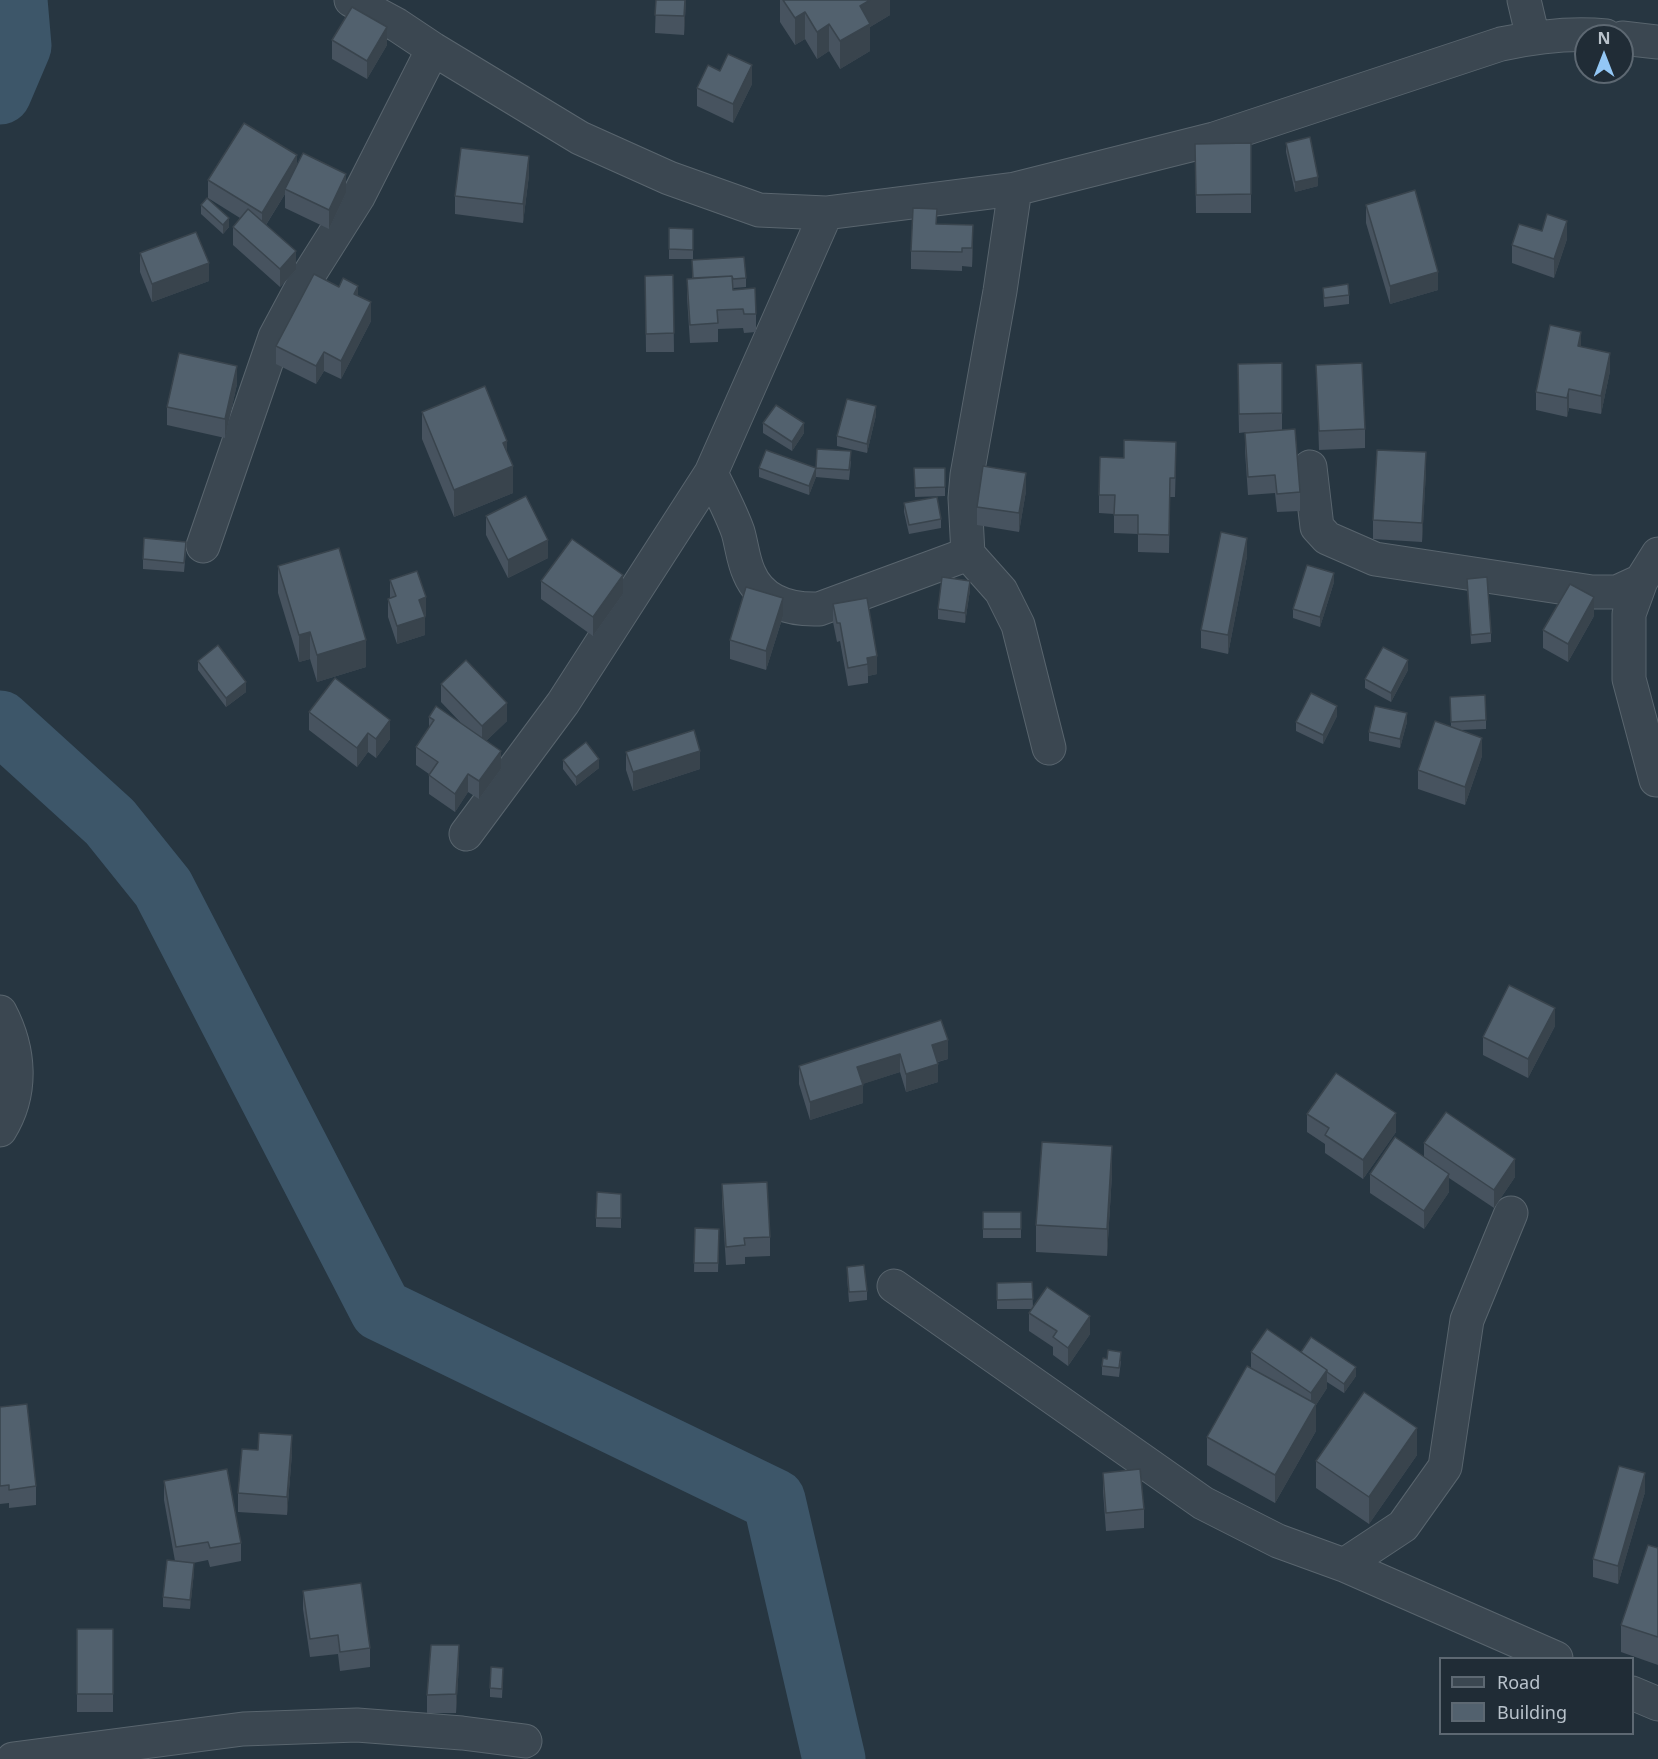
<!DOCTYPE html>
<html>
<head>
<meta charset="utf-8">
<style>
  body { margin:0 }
  #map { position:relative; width:1658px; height:1759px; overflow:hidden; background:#273641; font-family:"Noto Sans",sans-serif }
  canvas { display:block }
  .legend { position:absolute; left:1439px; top:1657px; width:195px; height:78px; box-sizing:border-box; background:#202c36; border:2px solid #5d6872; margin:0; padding:8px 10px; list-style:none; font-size:18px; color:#b8c2cb }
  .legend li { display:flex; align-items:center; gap:12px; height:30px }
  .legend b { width:30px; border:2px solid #5d6872 }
  .north { position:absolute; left:1574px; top:24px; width:60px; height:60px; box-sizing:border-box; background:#202c36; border:2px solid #5d6872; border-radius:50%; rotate:0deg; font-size:16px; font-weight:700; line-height:24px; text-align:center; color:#b8c2cb }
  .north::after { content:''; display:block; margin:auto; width:21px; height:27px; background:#93c7f5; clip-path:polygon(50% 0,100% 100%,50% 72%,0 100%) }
</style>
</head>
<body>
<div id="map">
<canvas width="1658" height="1759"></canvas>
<ul class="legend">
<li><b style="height:8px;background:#3b4751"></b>Road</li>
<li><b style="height:16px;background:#52616e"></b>Building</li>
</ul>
<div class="north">N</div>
</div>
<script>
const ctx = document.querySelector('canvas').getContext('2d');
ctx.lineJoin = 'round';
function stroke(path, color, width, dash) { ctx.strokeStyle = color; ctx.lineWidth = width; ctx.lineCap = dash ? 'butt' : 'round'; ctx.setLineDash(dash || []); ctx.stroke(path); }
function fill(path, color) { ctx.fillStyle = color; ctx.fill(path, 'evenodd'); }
stroke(new Path2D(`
  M 0,93 L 20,46 L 16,0
  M 0,722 L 110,822 L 163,888 L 381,1310 L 774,1500 L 834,1759`), '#3d5669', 63);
const minor = new Path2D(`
  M 351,0 L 397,25 L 433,49 L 580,138 L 669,178 L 759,210 L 826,213 L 1015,189 L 1214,139 L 1501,44 C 1535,37 1572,32 1606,36
  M 1524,0 L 1533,38
  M 1622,38 L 1658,42
  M 1015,189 L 1000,291 L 967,475 L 965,498 L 968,554 L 1001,591 L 1018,625 L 1049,748
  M 1310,467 L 1317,527 L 1327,538 L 1375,559 L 1592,592 L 1617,592 L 1641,581
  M 711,473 C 720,492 731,512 738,532 C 742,546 743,560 749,573 C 761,602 790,610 819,609 L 968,554
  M 203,546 L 275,337 L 305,281 L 358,197 L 433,49
  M 1656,780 L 1629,679 L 1629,614 L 1641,581 L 1658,554
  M 466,834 L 563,703 L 711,473 L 826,213
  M 0,1012 C 20,1050 23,1093 0,1130
  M 894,1286 L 1203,1503 L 1278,1541 L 1344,1565 L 1556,1658
  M 1344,1565 L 1403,1526 L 1445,1467 L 1467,1320 L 1511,1213
  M 1632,1693 L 1658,1704
  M 13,1759 L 243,1729 L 357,1725 L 462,1733 L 525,1741`);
stroke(minor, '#59656e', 35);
stroke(minor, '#3b4751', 33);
fill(new Path2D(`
  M 656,0 L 686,0 L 684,35 L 655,33 Z
  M 780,0 L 890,0 L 890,15 L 870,27 L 870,51 L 840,69 L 829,51 L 817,59 L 805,39 L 795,45 L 780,22 Z
  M 332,40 L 387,45 L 367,79 L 332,59 Z
  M 752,84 L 733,123 L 697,106 L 697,88 Z
  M 1251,143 L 1251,213 L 1196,213 L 1195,144 Z
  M 1286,143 L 1318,186 L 1295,192 L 1286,152 Z
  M 297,163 L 346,193 L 329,229 L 285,208 L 285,194 L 266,225 L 296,270 L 280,287 L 233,245 L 233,227 L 240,218 L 208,198 L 208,180 Z
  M 529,175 L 523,223 L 455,214 L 455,196 Z
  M 201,205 L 229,227 L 223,234 L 201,214 Z
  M 1366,205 L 1438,290 L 1390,304 L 1366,223 Z
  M 937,224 L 973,243 L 972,267 L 962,266 L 962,271 L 911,269 L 911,251 Z
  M 669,228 L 693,229 L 693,259 L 669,259 Z
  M 1567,239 L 1554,278 L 1512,263 L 1512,245 Z
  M 140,253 L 209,281 L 152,302 L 140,272 Z
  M 692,260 L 746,278 L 746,287 L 733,288 L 733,290 L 756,314 L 756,332 L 744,333 L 743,328 L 718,329 L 718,342 L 690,343 L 687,297 L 687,279 L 692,278 Z
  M 673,275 L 674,352 L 646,352 L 645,276 Z
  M 1323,288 L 1349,295 L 1349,304 L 1324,307 Z
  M 358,296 L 371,321 L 341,379 L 324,371 L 316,384 L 276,364 L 276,346 Z
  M 1581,347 L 1610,371 L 1601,414 L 1569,408 L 1567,417 L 1536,410 L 1536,392 Z
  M 1282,363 L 1282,430 L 1300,492 L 1300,511 L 1277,512 L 1275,493 L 1248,495 L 1245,451 L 1245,433 L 1247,432 L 1239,433 L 1238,383 Z
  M 1316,365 L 1365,429 L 1365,448 L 1319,450 Z
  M 237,384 L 225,438 L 167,425 L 167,407 Z
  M 422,412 L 507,453 L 513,493 L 454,517 L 422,439 Z
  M 876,415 L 867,453 L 837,446 L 837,436 Z
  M 763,423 L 804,433 L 792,451 L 763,433 Z
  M 1176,460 L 1175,497 L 1170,497 L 1169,553 L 1138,552 L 1138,534 L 1114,533 L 1114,514 L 1099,513 L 1099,495 Z
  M 851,461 L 849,480 L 816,477 L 809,495 L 759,477 L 759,468 L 816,468 Z
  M 914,468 L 945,468 L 945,496 L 915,497 Z
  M 1426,471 L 1422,542 L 1373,539 L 1373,520 Z
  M 1026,491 L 1019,532 L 977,525 L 977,507 Z
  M 904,503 L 941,519 L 941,528 L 909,534 L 904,512 Z
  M 486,516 L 548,558 L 508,578 L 486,535 Z
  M 186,551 L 184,572 L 143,569 L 143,559 Z
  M 1247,556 L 1228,654 L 1201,648 L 1201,630 Z
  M 278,566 L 366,667 L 317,682 L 310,659 L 299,662 L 278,593 Z
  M 1467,579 L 1491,633 L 1491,642 L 1471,644 Z
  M 390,580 L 426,616 L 425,616 L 425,635 L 397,644 L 388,617 L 388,599 L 390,598 Z
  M 541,581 L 623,594 L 593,636 L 541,599 Z
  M 1334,582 L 1320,627 L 1293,618 L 1293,609 Z
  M 970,590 L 965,623 L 938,619 L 938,609 Z
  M 833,604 L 877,674 L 868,676 L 868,683 L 848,686 L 840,641 L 837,642 L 833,622 Z
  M 783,616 L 766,670 L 730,659 L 730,640 Z
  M 1594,616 L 1568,662 L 1543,648 L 1543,630 Z
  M 198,661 L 246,692 L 226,707 L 198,670 Z
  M 1408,670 L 1391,702 L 1365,688 L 1365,679 Z
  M 441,684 L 507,721 L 486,741 L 501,769 L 479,799 L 468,792 L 455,812 L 429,794 L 429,774 L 416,765 L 416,747 L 429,728 L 429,717 L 461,723 L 441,702 Z
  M 1450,697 L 1486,720 L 1486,729 L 1461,730 L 1482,756 L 1465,805 L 1418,789 L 1418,770 L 1451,727 Z
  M 309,712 L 390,739 L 376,758 L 368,752 L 357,767 L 309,730 Z
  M 1337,716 L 1323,744 L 1296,731 L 1296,722 Z
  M 1407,722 L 1400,748 L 1369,741 L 1369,732 Z
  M 626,752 L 700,769 L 633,791 L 626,770 Z
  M 563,760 L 599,768 L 576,786 L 563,769 Z
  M 941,1020 L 948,1059 L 938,1062 L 938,1082 L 906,1092 L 900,1072 L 862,1084 L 863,1103 L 810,1120 L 799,1084 L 799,1066 Z
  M 1555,1026 L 1528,1078 L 1483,1055 L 1483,1037 Z
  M 1307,1114 L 1396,1132 L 1363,1179 L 1325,1153 L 1325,1144 L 1307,1132 Z
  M 1424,1143 L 1515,1177 L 1494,1208 L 1449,1178 L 1449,1192 L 1424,1229 L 1370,1193 L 1370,1174 L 1424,1157 Z
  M 1112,1174 L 1107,1256 L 1036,1252 L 1036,1225 Z
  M 722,1184 L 770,1237 L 770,1256 L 745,1257 L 745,1264 L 726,1265 L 722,1202 Z
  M 621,1194 L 621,1228 L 596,1227 L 596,1218 Z
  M 983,1212 L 1021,1212 L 1021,1238 L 983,1238 Z
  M 695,1228 L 719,1239 L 718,1272 L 694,1272 Z
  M 847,1267 L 867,1291 L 867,1300 L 849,1302 L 847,1276 Z
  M 1032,1282 L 1033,1308 L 1090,1334 L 1068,1366 L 1053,1355 L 1053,1347 L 1029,1331 L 1029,1313 L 1032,1309 L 997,1309 L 997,1283 Z
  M 1251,1352 L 1301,1352 L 1356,1376 L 1344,1393 L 1327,1382 L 1327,1388 L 1316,1405 L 1316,1431 L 1275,1503 L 1207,1465 L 1207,1437 L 1251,1368 Z
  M 1121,1361 L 1119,1377 L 1102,1375 L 1102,1366 Z
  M 0,1407 L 36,1486 L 36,1505 L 9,1508 L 9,1503 L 0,1504 Z
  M 292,1453 L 287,1515 L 238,1512 L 238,1493 Z
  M 1417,1455 L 1369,1524 L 1316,1488 L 1316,1461 Z
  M 1103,1473 L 1144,1509 L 1144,1528 L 1106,1531 L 1103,1491 Z
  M 164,1481 L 241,1543 L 241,1561 L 210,1567 L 208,1560 L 193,1563 L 194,1572 L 190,1609 L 163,1607 L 163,1597 L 175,1561 L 164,1500 Z
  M 1645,1492 L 1618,1584 L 1593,1577 L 1593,1559 Z
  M 1658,1548 L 1658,1665 L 1621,1652 L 1621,1625 Z
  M 303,1591 L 370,1648 L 370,1667 L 340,1671 L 338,1654 L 310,1657 L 303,1609 Z
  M 77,1629 L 113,1629 L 113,1712 L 77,1712 Z
  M 459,1663 L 456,1713 L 427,1713 L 427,1695 Z
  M 503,1677 L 502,1698 L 490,1697 L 490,1688 Z`), '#47535f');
fill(new Path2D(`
  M 685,0 L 686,0 L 684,35 L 684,16 Z
  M 870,0 L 890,0 L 890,15 L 870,27 L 870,51 L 840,69 L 840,41 L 860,6 Z
  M 805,12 L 805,39 L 795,45 L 795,18 Z
  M 829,24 L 829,51 L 817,59 L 817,32 Z
  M 387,27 L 387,45 L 367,79 L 367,61 Z
  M 752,65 L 752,84 L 733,123 L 733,104 Z
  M 297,155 L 297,174 L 285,189 L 285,194 L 262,231 L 262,213 Z
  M 529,156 L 529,175 L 523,223 L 523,204 Z
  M 346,174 L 346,193 L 329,229 L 329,210 Z
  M 1318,177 L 1318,186 L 1295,192 L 1295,182 Z
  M 229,218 L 229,227 L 223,234 L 223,225 Z
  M 1567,221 L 1567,239 L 1554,278 L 1554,259 Z
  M 973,225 L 973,243 L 972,267 L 972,248 Z
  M 296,251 L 296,270 L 280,287 L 280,269 Z
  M 209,263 L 209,281 L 152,302 L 152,284 Z
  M 1438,272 L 1438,290 L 1390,304 L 1390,286 Z
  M 358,286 L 358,304 L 354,294 Z
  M 371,302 L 371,321 L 341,379 L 341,361 Z
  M 1581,332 L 1581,350 L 1578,346 Z
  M 324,352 L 324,371 L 316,384 L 316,366 Z
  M 1610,353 L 1610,371 L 1601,414 L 1601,396 Z
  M 237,366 L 237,384 L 225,438 L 225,419 Z
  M 1569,389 L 1569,408 L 1567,417 L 1567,398 Z
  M 876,406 L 876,415 L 867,453 L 867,444 Z
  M 804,423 L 804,433 L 792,451 L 792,442 Z
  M 507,441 L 507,468 L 513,466 L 513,493 L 454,517 L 454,490 L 503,443 Z
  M 1426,452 L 1426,471 L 1422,542 L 1422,523 Z
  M 816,468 L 816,477 L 809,495 L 809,486 Z
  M 1026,473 L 1026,491 L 1019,532 L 1019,513 Z
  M 1247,538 L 1247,556 L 1228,654 L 1228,635 Z
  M 548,540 L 548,558 L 508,578 L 508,560 Z
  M 1334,573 L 1334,582 L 1320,627 L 1320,617 Z
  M 623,575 L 623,594 L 593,636 L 593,617 Z
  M 970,581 L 970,590 L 965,623 L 965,613 Z
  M 426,597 L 426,616 L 419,618 L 419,600 Z
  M 1594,597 L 1594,616 L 1568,662 L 1568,644 Z
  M 783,598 L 783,616 L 766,670 L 766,651 Z
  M 425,617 L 425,635 L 397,644 L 397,626 Z
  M 310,632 L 310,659 L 299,662 L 299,635 Z
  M 366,640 L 366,667 L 317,682 L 317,655 Z
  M 877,656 L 877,674 L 868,676 L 867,658 Z
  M 1408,660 L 1408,670 L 1391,702 L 1391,693 Z
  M 246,682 L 246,692 L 226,707 L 226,698 Z
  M 507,703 L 507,721 L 482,745 L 482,726 Z
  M 1337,706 L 1337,716 L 1323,744 L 1323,735 Z
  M 1407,713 L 1407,722 L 1400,748 L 1400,739 Z
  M 390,720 L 390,739 L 376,758 L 376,739 Z
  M 368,733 L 368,752 L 357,767 L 357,748 Z
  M 1482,738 L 1482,756 L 1465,805 L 1465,787 Z
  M 501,751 L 501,769 L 479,799 L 479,781 Z
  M 700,751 L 700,769 L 633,791 L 633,772 Z
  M 599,759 L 599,768 L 576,786 L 576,777 Z
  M 468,774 L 468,792 L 455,812 L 455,794 Z
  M 1555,1008 L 1555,1026 L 1528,1078 L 1528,1059 Z
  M 948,1040 L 948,1059 L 932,1063 L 932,1045 Z
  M 900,1054 L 900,1072 L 857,1086 L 857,1067 Z
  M 938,1064 L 938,1082 L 906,1092 L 906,1074 Z
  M 863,1085 L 863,1103 L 810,1120 L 810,1102 Z
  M 1396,1113 L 1396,1132 L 1363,1179 L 1363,1160 Z
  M 1112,1146 L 1112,1174 L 1107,1256 L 1107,1229 Z
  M 1515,1159 L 1515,1177 L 1494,1208 L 1494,1190 Z
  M 1449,1174 L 1449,1192 L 1424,1229 L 1424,1211 Z
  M 1090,1316 L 1090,1334 L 1068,1366 L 1068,1348 Z
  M 1356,1367 L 1356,1376 L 1344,1393 L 1344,1384 Z
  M 1327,1370 L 1327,1388 L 1316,1405 L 1316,1431 L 1275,1503 L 1275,1475 L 1311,1412 L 1311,1393 Z
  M 1417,1428 L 1417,1455 L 1369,1524 L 1369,1497 Z
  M 292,1435 L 292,1453 L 287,1515 L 287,1497 Z
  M 1645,1473 L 1645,1492 L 1618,1584 L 1618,1566 Z
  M 194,1563 L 194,1572 L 190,1609 L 190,1600 Z
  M 459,1645 L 459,1663 L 456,1713 L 456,1694 Z`), '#39444d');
const building = new Path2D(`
  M 656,0 L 685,0 L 684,16 L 655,15 Z
  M 783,0 L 870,0 L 860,6 L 870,24 L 840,41 L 829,24 L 817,32 L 805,12 L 795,18 Z
  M 352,7 L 387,27 L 367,61 L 332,40 Z
  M 728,54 L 752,65 L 733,104 L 697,88 L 708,65 L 720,71 Z
  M 244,123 L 297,155 L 262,213 L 208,180 Z
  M 1310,137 L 1318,177 L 1295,182 L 1286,143 Z
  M 1251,143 L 1251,194 L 1196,195 L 1195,144 Z
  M 461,148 L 529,156 L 523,204 L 455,196 Z
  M 303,153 L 346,174 L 329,210 L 285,189 Z
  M 1415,190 L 1438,272 L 1390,286 L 1366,205 Z
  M 207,198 L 229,218 L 223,225 L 201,205 Z
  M 913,208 L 937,209 L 936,224 L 973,225 L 972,248 L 962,248 L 962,252 L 911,251 Z
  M 248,209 L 296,251 L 280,269 L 233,227 Z
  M 1547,214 L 1567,221 L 1554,259 L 1512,245 L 1519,224 L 1542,231 Z
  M 669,228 L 693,229 L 693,250 L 669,249 Z
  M 196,232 L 209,263 L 152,284 L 140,253 Z
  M 744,257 L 746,278 L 733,279 L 732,276 L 693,278 L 692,260 Z
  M 314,274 L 339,287 L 343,278 L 358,286 L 354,294 L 371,302 L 341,361 L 324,352 L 316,366 L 276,346 Z
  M 673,275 L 674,333 L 646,334 L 645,276 Z
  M 732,276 L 733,290 L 755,288 L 756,314 L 744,314 L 743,309 L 717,310 L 718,323 L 690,325 L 687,279 Z
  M 1348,284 L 1349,295 L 1324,298 L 1323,288 Z
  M 1550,325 L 1581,332 L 1578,346 L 1610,353 L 1601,396 L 1569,389 L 1567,398 L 1536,392 Z
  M 179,353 L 237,366 L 225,419 L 167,407 Z
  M 1282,363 L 1282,413 L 1239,414 L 1238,364 Z
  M 1362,363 L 1365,429 L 1319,431 L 1316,365 Z
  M 485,386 L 507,441 L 503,443 L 513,466 L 454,490 L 422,412 Z
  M 847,399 L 876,406 L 867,444 L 837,436 Z
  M 776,405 L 804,423 L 792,442 L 763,423 Z
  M 1295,429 L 1300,492 L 1277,494 L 1275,475 L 1248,477 L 1245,433 Z
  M 1124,440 L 1176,442 L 1175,478 L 1170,478 L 1169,535 L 1138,534 L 1138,515 L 1114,515 L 1115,495 L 1099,495 L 1100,457 L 1124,458 Z
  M 817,449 L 851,451 L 849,470 L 816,468 Z
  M 766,450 L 816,468 L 809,486 L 759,468 Z
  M 1377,450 L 1426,452 L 1422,523 L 1373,520 Z
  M 983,466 L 1026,473 L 1019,513 L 977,507 Z
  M 914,468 L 945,468 L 945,487 L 915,488 Z
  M 526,496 L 548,540 L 508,560 L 486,516 Z
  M 937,497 L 941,519 L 909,525 L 904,503 Z
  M 1221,532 L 1247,538 L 1228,635 L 1201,630 Z
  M 144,538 L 186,542 L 184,563 L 143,559 Z
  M 572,539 L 623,575 L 593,617 L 541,581 Z
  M 339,548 L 366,640 L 317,655 L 310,632 L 299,635 L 278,566 Z
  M 1307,565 L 1334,573 L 1320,617 L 1293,609 Z
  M 417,571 L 426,597 L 419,600 L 425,617 L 397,626 L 388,599 L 396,596 L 390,580 Z
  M 942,577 L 970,581 L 965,613 L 938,609 Z
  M 1487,577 L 1491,633 L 1471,635 L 1467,579 Z
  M 1570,584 L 1594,597 L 1568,644 L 1543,630 Z
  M 746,587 L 783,598 L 766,651 L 730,640 Z
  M 867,598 L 877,656 L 867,658 L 868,664 L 848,668 L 840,623 L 837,623 L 833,604 Z
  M 218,645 L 246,682 L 226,698 L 198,661 Z
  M 1383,647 L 1408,660 L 1391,693 L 1365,679 Z
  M 466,660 L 507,703 L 482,726 L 441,684 Z
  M 335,678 L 390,720 L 376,739 L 368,733 L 357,748 L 309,712 Z
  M 1311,693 L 1337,706 L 1323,735 L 1296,722 Z
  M 1485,695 L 1486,720 L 1451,722 L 1450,697 Z
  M 436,706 L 501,751 L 479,781 L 468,774 L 455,794 L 429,775 L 438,762 L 416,747 L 434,720 L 429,717 Z
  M 1375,706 L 1407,713 L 1400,739 L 1369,732 Z
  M 1435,721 L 1482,738 L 1465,787 L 1418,770 Z
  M 694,730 L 700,751 L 633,772 L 626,752 Z
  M 586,742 L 599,759 L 576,777 L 563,760 Z
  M 1509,985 L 1555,1008 L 1528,1059 L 1483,1037 Z
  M 941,1020 L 948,1040 L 932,1045 L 938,1064 L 906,1074 L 900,1054 L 857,1067 L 863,1085 L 810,1102 L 799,1066 Z
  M 1336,1073 L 1396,1113 L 1363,1160 L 1325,1135 L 1329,1128 L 1307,1114 Z
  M 1446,1112 L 1515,1159 L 1494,1190 L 1424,1143 Z
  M 1395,1137 L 1449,1174 L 1424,1211 L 1370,1174 Z
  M 1042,1142 L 1112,1146 L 1107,1229 L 1036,1225 Z
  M 767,1182 L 770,1237 L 744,1238 L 745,1245 L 726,1247 L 722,1184 Z
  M 597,1192 L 621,1194 L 621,1218 L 596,1218 Z
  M 983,1212 L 1021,1212 L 1021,1229 L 983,1229 Z
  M 695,1228 L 719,1229 L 718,1263 L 694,1263 Z
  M 864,1265 L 867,1291 L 849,1292 L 847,1267 Z
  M 1032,1282 L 1033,1299 L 997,1300 L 997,1283 Z
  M 1047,1287 L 1090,1316 L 1068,1348 L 1053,1337 L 1057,1331 L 1029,1313 Z
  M 1267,1329 L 1327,1370 L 1311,1393 L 1251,1352 Z
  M 1311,1337 L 1356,1367 L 1344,1384 L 1327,1372 L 1327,1370 L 1301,1352 Z
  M 1108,1350 L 1121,1352 L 1119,1368 L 1102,1366 L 1103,1358 L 1107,1359 Z
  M 1247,1366 L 1316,1404 L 1275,1475 L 1207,1437 Z
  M 1364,1392 L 1417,1428 L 1369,1497 L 1316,1461 Z
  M 27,1404 L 36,1486 L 9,1490 L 9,1485 L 0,1486 L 0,1407 Z
  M 259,1433 L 292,1435 L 287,1497 L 238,1493 L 242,1449 L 258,1450 Z
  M 1619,1466 L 1645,1473 L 1618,1566 L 1593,1559 Z
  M 227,1469 L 241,1543 L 210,1548 L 208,1542 L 176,1547 L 164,1481 Z
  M 1140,1469 L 1144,1509 L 1106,1513 L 1103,1473 Z
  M 1648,1545 L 1658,1548 L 1658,1637 L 1621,1625 Z
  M 167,1560 L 194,1563 L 190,1600 L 163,1597 Z
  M 361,1583 L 370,1648 L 340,1652 L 338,1635 L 310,1639 L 303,1591 Z
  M 77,1629 L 113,1629 L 113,1694 L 77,1694 Z
  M 431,1645 L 459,1645 L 456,1694 L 427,1695 Z
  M 491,1667 L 503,1668 L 502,1689 L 490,1688 Z`);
fill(building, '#52616e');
stroke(building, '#39444d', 1.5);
</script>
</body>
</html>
